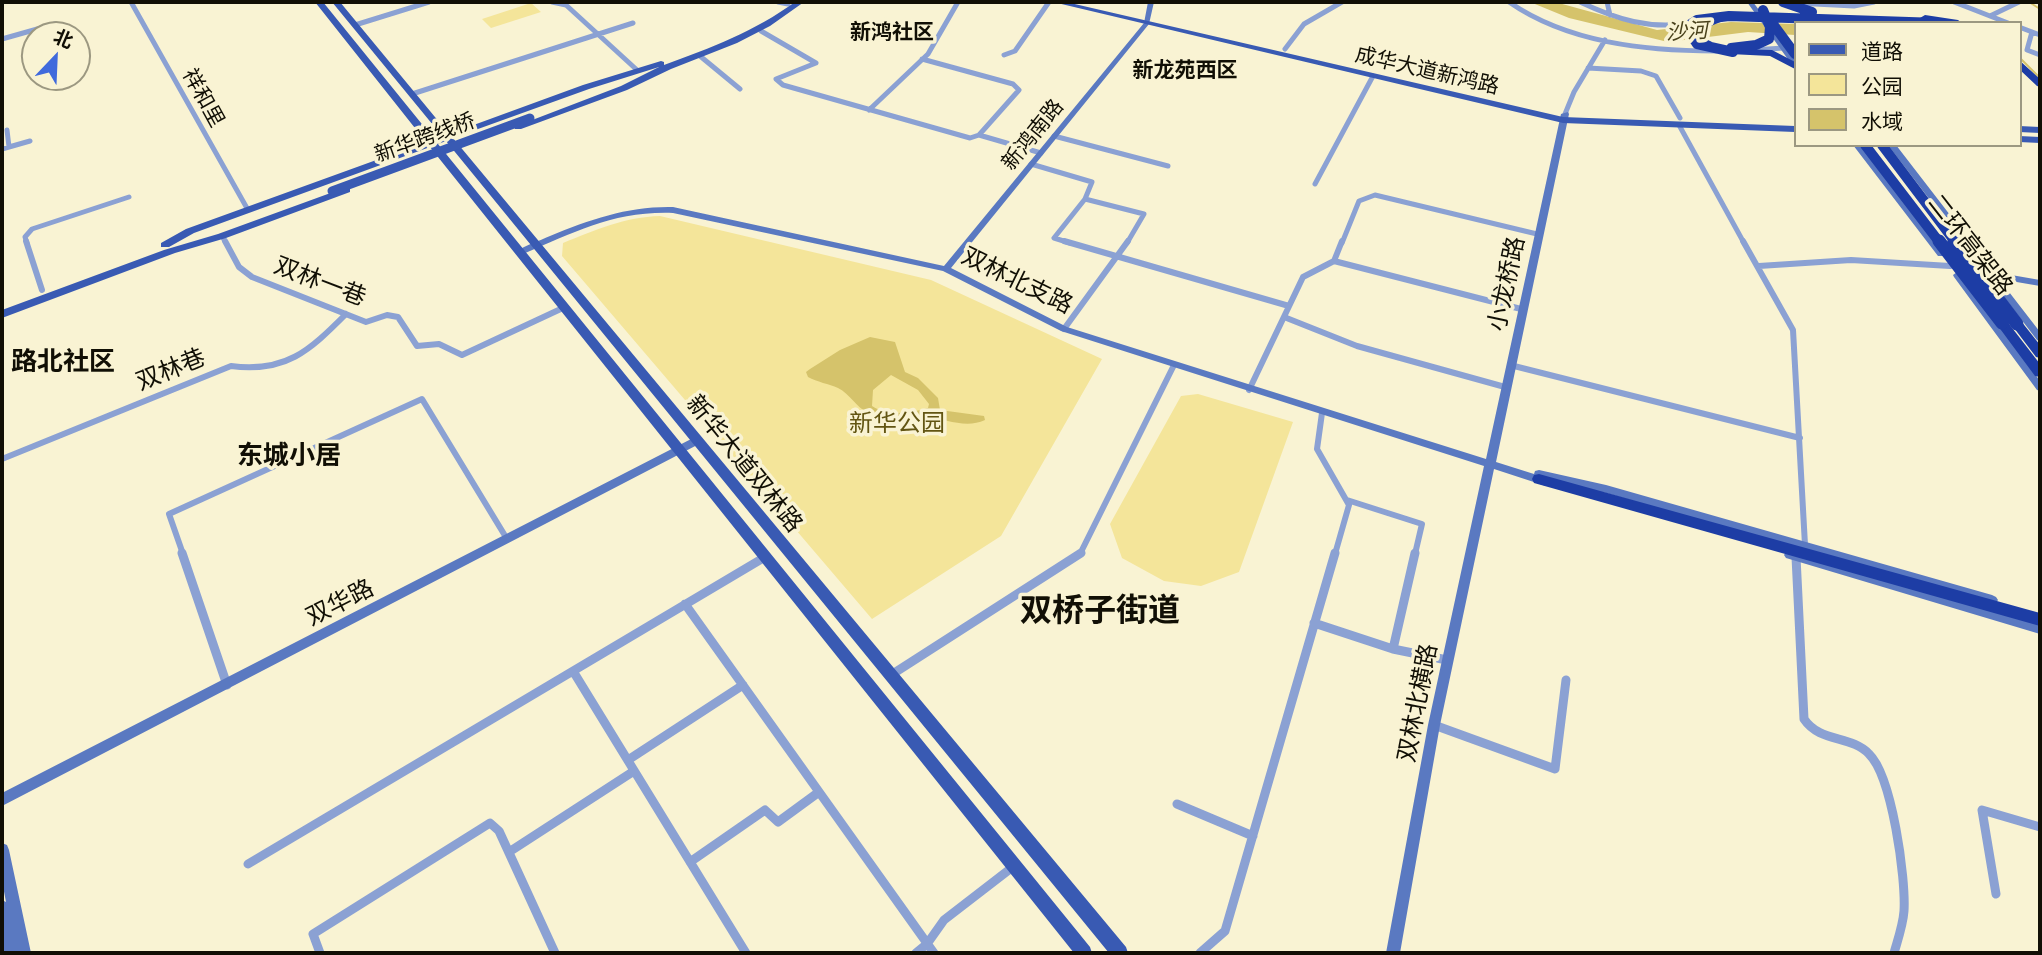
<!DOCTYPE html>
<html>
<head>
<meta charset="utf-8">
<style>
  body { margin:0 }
  #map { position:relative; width:2042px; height:955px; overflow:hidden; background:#f9f3d3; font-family:Raleway,"Noto Sans SC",sans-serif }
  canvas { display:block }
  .frame { position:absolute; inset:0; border:4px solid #110f05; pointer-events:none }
  .legend { position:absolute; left:1794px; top:21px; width:228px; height:126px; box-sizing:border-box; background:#f9f3d3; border:2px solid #9c9881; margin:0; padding:9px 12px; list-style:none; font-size:21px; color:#110f05 }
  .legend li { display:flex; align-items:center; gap:14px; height:35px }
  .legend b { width:35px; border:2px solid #9c9881 }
  .north { position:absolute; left:21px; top:21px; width:70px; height:70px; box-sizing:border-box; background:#f9f3d3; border:2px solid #9c9881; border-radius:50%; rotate:23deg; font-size:19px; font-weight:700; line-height:28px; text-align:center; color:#110f05 }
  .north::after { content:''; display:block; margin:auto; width:24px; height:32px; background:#406adc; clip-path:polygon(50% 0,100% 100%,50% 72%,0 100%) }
</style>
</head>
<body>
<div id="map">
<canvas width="2042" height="955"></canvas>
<div class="frame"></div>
<ul class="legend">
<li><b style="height:9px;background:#395ab3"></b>道路</li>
<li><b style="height:19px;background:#f4e59a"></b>公园</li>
<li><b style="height:19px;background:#d5c36b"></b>水域</li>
</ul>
<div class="north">北</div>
</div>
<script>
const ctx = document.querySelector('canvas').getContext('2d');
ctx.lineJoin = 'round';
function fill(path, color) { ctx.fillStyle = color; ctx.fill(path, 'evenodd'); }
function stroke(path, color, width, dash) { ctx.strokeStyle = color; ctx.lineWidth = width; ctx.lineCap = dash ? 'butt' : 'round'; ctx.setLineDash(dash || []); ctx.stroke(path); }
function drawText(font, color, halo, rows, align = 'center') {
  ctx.font = font + ' Raleway,"Noto Sans SC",sans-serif'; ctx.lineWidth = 7; ctx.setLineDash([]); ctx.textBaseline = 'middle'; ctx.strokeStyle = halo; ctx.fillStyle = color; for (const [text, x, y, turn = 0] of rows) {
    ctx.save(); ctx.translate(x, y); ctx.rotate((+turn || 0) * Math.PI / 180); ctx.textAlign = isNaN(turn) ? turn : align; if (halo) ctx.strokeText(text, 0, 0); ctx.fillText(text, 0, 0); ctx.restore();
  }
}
fill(new Path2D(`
  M 531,3 L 541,12 L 491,28 L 482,19 Z
  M 660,216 L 931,280 L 1102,359 L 1001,536 L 872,619 L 562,256 L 563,243 C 595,230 625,217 660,216 Z
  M 1198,394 L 1293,422 L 1239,572 L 1201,586 L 1164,581 L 1122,558 L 1110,524 L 1181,396 Z`), '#f4e59a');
fill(new Path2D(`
  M 1530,2 L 1555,2 L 1657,30 L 1731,22 L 1795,24 L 1795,35 L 1748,32 L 1668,42 L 1569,18 Z
  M 870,337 L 895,342 L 905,372 L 918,378 L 938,398 L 940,410 L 984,416 L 985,420 C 966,429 946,419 926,417 C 906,414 888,421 867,412 C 857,408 850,394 838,388 C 829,384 817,382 808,377 L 806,372 L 810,369 L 840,350 ZM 891,375 L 918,390 L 929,404 L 928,408 C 910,413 888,417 872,406 L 873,390 Z`), '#d5c36b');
stroke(new Path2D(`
  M 2029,2 L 2040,9
  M 2019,57 L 2040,78`), '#d5c36b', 2);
stroke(new Path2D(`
  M 131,2 L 248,210
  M 552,2 L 566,5 L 637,70
  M 778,2 L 788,4
  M 1509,2 C 1568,43 1646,51 1716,51
  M 1580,2 C 1616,19 1650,30 1690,23
  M 1607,2 L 1610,15
  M 1954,2 L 1990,16 L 2019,2
  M 1795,3 L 1854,6 L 1874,2
  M 1990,16 L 2008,23
  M 355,25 L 429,2
  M 2019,27 L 2040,35
  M 761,31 L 816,63 L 776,79 L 783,85 L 970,138 L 979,135 L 1041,153
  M 2032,32 L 2027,50 L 2040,55
  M 2,39 L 55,24
  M 1285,49 L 1304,24 L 1342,2
  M 1752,50 L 1784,48
  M 1004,55 L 1015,51 L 1049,2
  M 700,56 L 740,89
  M 922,59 L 1013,84 L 1019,90 L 979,135
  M 1588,68 L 1641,71 L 1656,76 L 1680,118
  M 412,94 L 633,23
  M 869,110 L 928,54 L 958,2
  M 1565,114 L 1574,92 L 1605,40
  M 1679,125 L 1744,243
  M 7,130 L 9,147
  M 1054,136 L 1168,166
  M 2,149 L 30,141
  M 1031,164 L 1092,182 L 1085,199 L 1054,238 L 1070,243
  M 1315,184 L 1373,76
  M 1085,199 L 1144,214 L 1127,243
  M 222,236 L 226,243
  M 27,243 L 25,237 L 32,229 L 129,197
  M 1342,243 L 1359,201 L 1375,195 L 1537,234`), '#8ba1d3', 5);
stroke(new Path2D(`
  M 26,241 L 42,290
  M 225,241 L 239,267 L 252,277 L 366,322 L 387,315 L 398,317 L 417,346 L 439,344 L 462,355 L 565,307
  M 1064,241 L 1289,306
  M 1743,241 L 1793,330 L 1805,545
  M 1334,261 L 1521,309
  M 1759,266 L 1851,260 L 1950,266
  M 1284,317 L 1357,346 L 1505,387
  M 1064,329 L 1128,241
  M 1510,365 L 1800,438
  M 1249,390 L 1303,277 L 1334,261 L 1342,241
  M 1322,413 L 1317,449 L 1349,505 L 1335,554
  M 2,459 L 231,366 C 286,373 309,351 346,314
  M 1347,500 L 1422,524 L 1415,554
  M 183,554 L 169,514 L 422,399 L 507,539
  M 1080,554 L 1174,365`), '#8ba1d3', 6);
stroke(new Path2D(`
  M 182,553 L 227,685
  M 1796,557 L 1804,719 C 1820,743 1851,735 1869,754 C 1892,776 1906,878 1904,911 C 1903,925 1898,939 1894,953
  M 685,604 L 934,953
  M 1314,623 L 1393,649 L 1447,660
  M 1393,649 L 1415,553
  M 573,671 L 746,953
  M 891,675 L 1081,553
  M 1434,725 L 1555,769 L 1566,680
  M 628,760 L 743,685
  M 1177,804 L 1253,836
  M 509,852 L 634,771
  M 690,862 L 765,810 L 778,822 L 819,792
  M 248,864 L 765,557
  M 1996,894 L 1982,810 L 2040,827
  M 320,953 L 313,934 L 490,823 L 499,831 L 555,953
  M 916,953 L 927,944 L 944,920 L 1014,866
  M 1200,953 L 1225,931 L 1335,553`), '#8ba1d3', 9);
fill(new Path2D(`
  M 1148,2 L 1154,2 L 1149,24 L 951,268 L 1067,327 L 1486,459 L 1561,114 L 1568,112 L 1569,114 L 1496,462 L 1534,474 L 1535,471 L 1539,470 L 1606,485 L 1992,595 L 1996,597 L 1998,600 L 1996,603 L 1992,605 L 1606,493 L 1551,481 L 1550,485 L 1546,486 L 1494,469 L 1440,725 L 1400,953 L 1386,953 L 1428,725 L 1484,466 L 1061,331 L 943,271 L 673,213 C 613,211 576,232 523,254 L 517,254 L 516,252 C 525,245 539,241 550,236 C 591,219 629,206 673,207 L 944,266 L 1144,23 Z
  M 1747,2 L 1753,2 L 1795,58 L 1795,65 L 1792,65 Z
  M 1853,145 L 1861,145 L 1944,252 L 1944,256 L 1938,256 Z
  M 1888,145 L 1896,145 L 1994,272 L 2040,280 L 2040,286 L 1999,279 L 2040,332 L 2040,341 L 2037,340 Z
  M 1957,272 L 1960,273 L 2040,381 L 2040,391 L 2037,390 L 1954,277 L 1953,275 Z
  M 697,436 L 701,437 L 702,440 L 701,443 L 2,806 L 2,793 Z
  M 1790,550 L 2040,624 L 2040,634 L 1786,558 L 1784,555 L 1786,552 Z
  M 2,843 L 7,845 L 9,850 L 31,953 L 4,953 L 2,942 L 2,900 L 6,902 L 2,881 Z`), '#5a79c1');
fill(new Path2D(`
  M 315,2 L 323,2 L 434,139 L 442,136 L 332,2 L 340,2 L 449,134 L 583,85 L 661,61 L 664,62 L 664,65 C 711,48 755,31 795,2 L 804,2 L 770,26 L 737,43 L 671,69 L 627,90 L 521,129 L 515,129 L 514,127 L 621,86 L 659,67 L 589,89 L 453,138 L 1126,947 L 1128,953 L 1109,953 L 446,141 L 438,144 L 1090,947 L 1092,953 L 1074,953 L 430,147 L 194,233 L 169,247 L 161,247 L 161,243 L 186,229 L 426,142 Z
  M 1053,2 L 1066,2 L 1563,117 L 1795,126 L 1795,132 L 1563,123 Z
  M 2019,126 L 2040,127 L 2040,133 L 2019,132 Z
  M 2019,136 L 2040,137 L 2040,143 L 2019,142 Z
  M 347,187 L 350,188 L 350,192 L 226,238 L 175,253 L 2,318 L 2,310 L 164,250 L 218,234 Z`), '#395ab3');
fill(new Path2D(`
  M 1925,15 L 1958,20 L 1962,23 L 1922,20 L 1920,18 Z
  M 1715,19 L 1723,21 L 1701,30 L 1702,37 L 1712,42 L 1712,46 L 1706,46 L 1695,40 L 1693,27 Z
  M 1733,49 L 1772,50 L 1795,62 L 1795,69 L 1770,56 L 1730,54 L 1728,52 Z
  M 2019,60 L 2040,79 L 2040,87 L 2037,86 L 2019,69 Z
  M 2002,319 L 2006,320 L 2040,364 L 2040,377 L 2035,376 L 1998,326 L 1996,323 Z
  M 2017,320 L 2021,321 L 2040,345 L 2040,358 L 2036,357 L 2011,324 Z
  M 1539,474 L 2040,613 L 2040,626 L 1534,483 L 1532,479 L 1534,475 Z`), '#1d3da5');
stroke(new Path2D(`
  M 332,191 L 530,118`), '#395ab3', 9);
stroke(new Path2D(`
  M 1783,2 L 1812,12
  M 1770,20 L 1795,54
  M 1731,48 L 1756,45 L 1769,39 L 1770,27 L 1763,10
  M 1733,52 L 1697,44 L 1686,27 L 1697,20 L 1729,16 L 1939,23
  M 1865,145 L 1940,243
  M 1882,145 L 1956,243`), '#1d3da5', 10);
stroke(new Path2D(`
  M 1939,241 L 2002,323
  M 1954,241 L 2017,324`), '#1d3da5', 13);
drawText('italic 21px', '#49411b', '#f9f3d3', [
  ["沙河",1687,32,-3]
]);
drawText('bold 21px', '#110f05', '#f9f3d3', [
  ["新鸿社区",892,33],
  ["新龙苑西区",1185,71]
]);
drawText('21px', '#110f05', '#f9f3d3', [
  ["成华大道新鸿路",1427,71,13],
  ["祥和里",203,98,61],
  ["新鸿南路",1033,135,-51],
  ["新华跨线桥",425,138,-20]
]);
drawText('24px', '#110f05', '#f9f3d3', [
  ["二环高架路",1970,245,52],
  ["双林北支路",1017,281,26],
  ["双林一巷",320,282,21],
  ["小龙桥路",1507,284,-78],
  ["双林巷",171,370,-22],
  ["新华大道双林路",744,464,51],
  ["双华路",340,603,-27],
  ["双林北横路",1418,703,-79]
]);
drawText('24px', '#625512', '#f9f3d3', [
  ["新华公园",897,424]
]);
drawText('bold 26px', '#110f05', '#f9f3d3', [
  ["路北社区",63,362],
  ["东城小居",289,456]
]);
drawText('bold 32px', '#110f05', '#f9f3d3', [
  ["双桥子街道",1100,611]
]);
</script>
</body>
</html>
